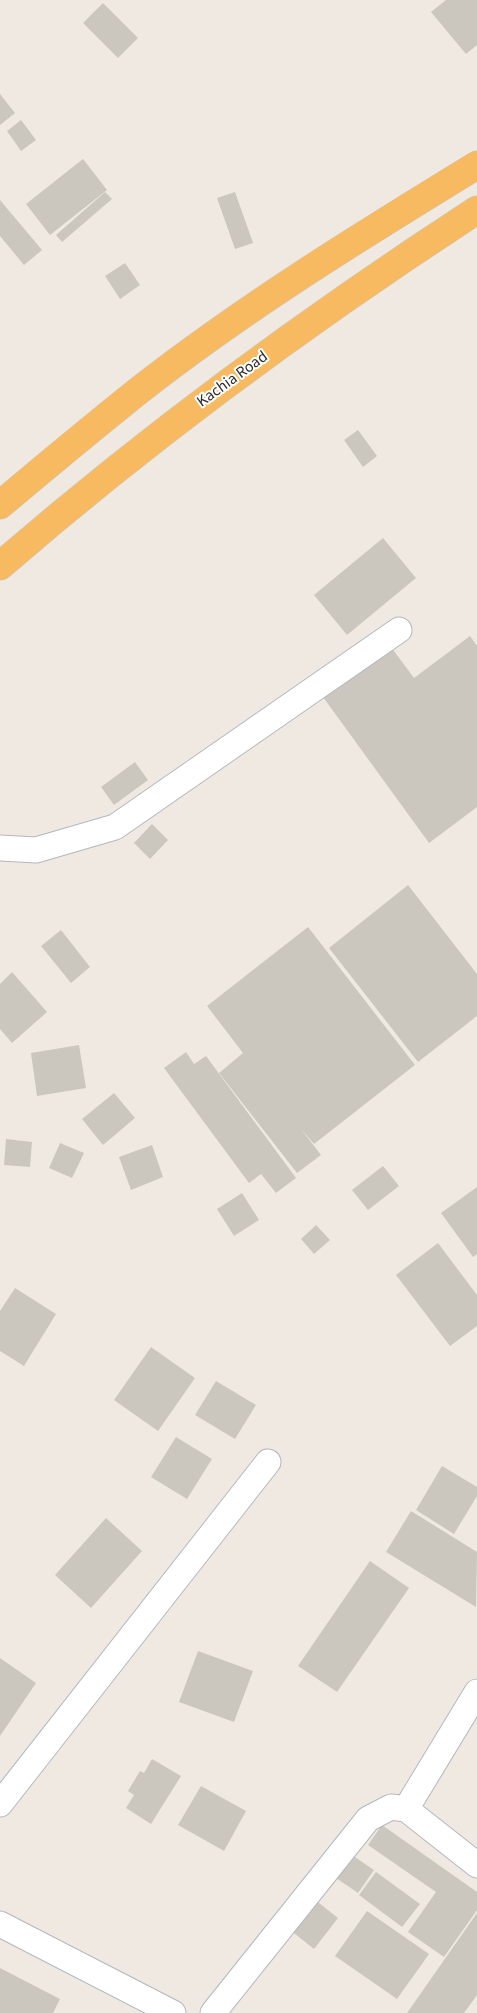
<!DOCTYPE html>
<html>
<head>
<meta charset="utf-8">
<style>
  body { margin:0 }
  canvas { display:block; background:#efe9e1 }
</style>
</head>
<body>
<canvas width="477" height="2013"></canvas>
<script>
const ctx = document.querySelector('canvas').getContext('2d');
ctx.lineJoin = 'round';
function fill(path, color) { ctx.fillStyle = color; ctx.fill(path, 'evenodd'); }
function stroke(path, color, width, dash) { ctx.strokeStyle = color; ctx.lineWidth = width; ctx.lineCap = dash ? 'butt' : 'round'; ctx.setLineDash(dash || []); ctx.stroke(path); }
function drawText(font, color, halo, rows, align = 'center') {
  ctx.font = font + ' "Source Sans 3",sans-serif'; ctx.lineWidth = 4; ctx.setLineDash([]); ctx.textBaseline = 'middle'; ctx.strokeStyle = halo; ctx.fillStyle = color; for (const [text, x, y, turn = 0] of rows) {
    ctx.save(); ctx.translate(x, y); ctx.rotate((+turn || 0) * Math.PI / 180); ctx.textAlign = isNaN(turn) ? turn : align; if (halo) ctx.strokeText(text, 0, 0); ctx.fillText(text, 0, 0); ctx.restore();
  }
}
fill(new Path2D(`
  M 446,0 L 477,0 L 477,45 L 466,54 L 431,12 Z
  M 103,3 L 138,38 L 118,58 L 83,23 Z
  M 0,94 L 15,113 L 0,125 Z
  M 21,120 L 36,140 L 21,151 L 7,131 Z
  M 83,159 L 107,190 L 50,235 L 26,204 Z
  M 105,192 L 112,199 L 62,242 L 56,235 Z
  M 235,192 L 253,243 L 235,249 L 217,198 Z
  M 0,200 L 42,250 L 24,265 L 0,236 Z
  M 125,263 L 140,285 L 120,299 L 105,276 Z
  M 358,430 L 377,456 L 363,467 L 344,440 Z
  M 383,538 L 416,578 L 347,635 L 314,595 Z
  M 470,636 L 477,646 L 477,807 L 429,843 L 323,697 L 391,647 L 414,678 Z
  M 135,762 L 148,780 L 114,805 L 101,787 Z
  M 152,824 L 168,840 L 150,859 L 134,843 Z
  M 408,885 L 477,974 L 477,1016 L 418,1062 L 329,948 Z
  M 308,927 L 415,1065 L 314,1144 L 301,1129 L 321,1155 L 297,1173 L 219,1073 L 243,1053 L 207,1006 Z
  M 61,930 L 90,967 L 71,983 L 41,946 Z
  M 12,972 L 47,1012 L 12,1043 L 0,1029 L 0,984 Z
  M 79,1045 L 86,1088 L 37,1096 L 31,1053 Z
  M 186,1052 L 194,1064 L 206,1056 L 296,1178 L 276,1193 L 261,1174 L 249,1183 L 164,1068 Z
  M 114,1093 L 135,1118 L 103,1145 L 82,1119 Z
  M 6,1139 L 32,1142 L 30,1167 L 4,1165 Z
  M 60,1143 L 84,1153 L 72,1178 L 49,1168 Z
  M 152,1145 L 163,1177 L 131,1190 L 119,1157 Z
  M 383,1166 L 399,1186 L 368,1210 L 352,1190 Z
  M 477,1187 L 477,1254 L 473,1257 L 441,1213 Z
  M 242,1193 L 259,1220 L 234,1236 L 217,1209 Z
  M 316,1225 L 330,1240 L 314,1254 L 301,1239 Z
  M 438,1243 L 477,1295 L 477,1326 L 450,1346 L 396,1275 Z
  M 15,1288 L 56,1314 L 24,1366 L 0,1351 L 0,1311 Z
  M 151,1347 L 195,1378 L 158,1431 L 114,1400 Z
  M 216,1381 L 256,1405 L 235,1439 L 195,1415 Z
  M 176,1437 L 212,1459 L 187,1499 L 151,1477 Z
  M 442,1466 L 477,1487 L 477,1496 L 454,1534 L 416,1510 Z
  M 411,1511 L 477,1552 L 476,1607 L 386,1552 Z
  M 106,1518 L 142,1551 L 91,1608 L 55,1575 Z
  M 370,1561 L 409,1588 L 337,1692 L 298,1666 Z
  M 198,1651 L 253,1671 L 234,1722 L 179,1702 Z
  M 0,1658 L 36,1683 L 0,1736 Z
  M 152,1759 L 181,1776 L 151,1824 L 126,1808 L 134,1795 L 128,1791 L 140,1771 L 144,1773 Z
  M 201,1786 L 246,1811 L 224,1851 L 178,1825 Z
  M 382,1825 L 477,1892 L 477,1910 L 444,1957 L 408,1932 L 436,1892 L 368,1845 Z
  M 352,1855 L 374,1870 L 358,1893 L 336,1878 Z
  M 376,1872 L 420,1904 L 402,1927 L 359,1895 Z
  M 314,1899 L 338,1918 L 314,1949 L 290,1930 Z
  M 367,1911 L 429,1954 L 397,1999 L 335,1956 Z
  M 477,1913 L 477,1995 L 464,2013 L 407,2013 Z
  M 0,1968 L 60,1999 L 53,2013 L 0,2013 Z`), '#cbc7bf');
const minor = new Path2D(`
  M 0,848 L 36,850 L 115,827 L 399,630
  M 0,1804 L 268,1462
  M 406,1809 L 477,1692
  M 0,1924 L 173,2013
  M 213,2013 L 368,1819 L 391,1807 L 406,1809 L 477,1865`);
const trunk = new Path2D(`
  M 0,505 C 45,467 91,429 137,392 C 244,308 361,236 477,165
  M 0,566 C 150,436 311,318 477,210`);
stroke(minor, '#b4b7c1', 27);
stroke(trunk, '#c9c9c9', 29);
stroke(minor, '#fff', 25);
stroke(trunk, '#f8ba60', 28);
drawText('16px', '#2e2e2e', '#fff', [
  ["Kachia Road",233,380,-36]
]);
</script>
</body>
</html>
